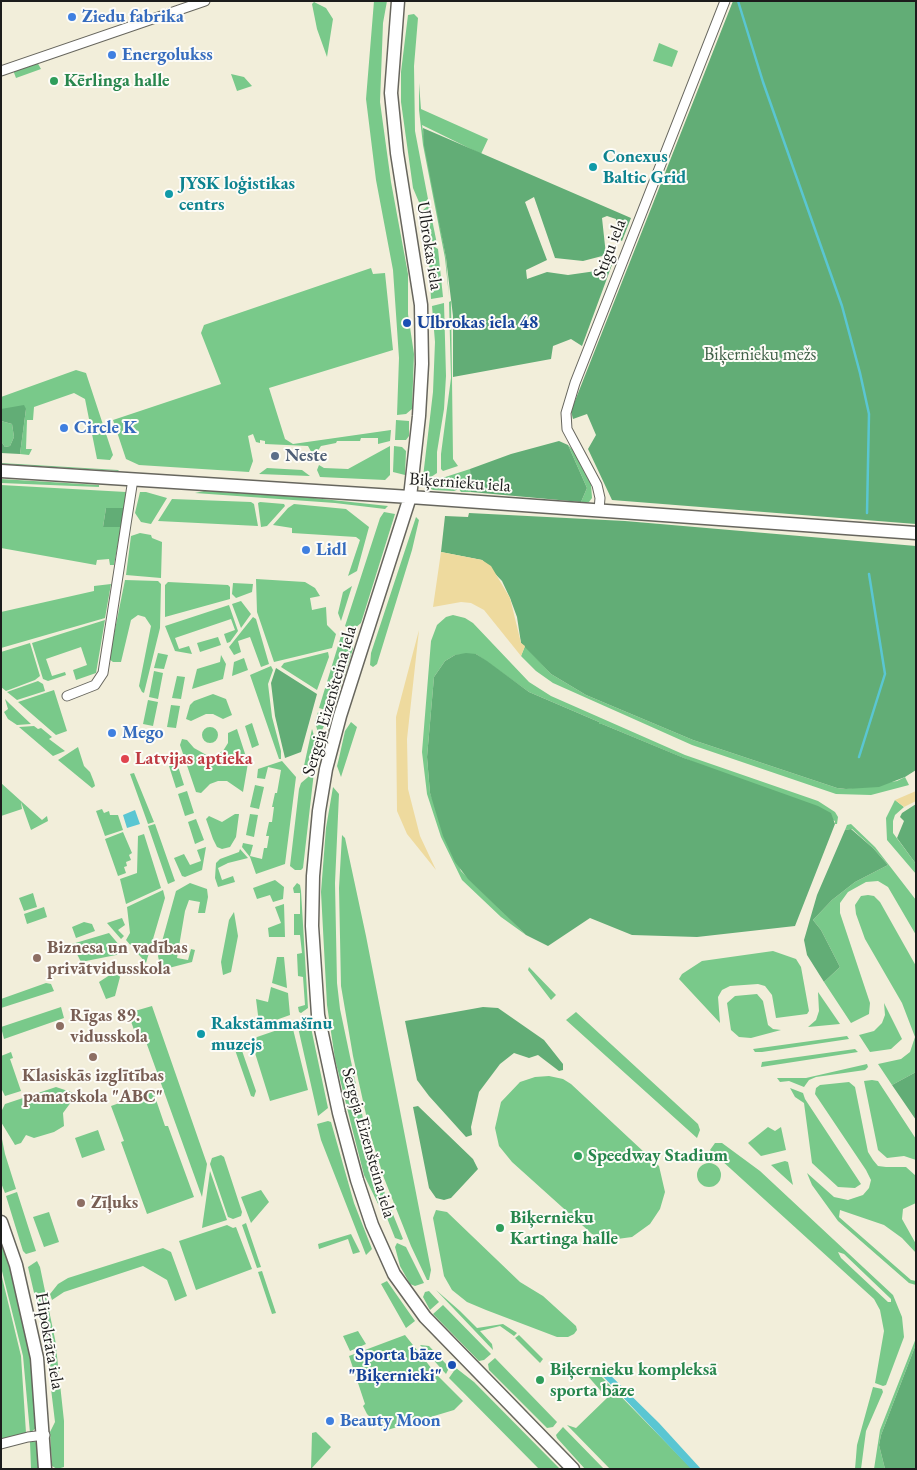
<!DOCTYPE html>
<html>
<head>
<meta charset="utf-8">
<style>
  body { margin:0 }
  #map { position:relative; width:917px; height:1470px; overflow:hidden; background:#f2eeda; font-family:"EB Garamond",serif }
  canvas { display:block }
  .frame { position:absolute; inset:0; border:2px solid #1c1c1c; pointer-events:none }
</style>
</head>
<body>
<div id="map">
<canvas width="917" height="1470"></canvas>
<div class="frame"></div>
</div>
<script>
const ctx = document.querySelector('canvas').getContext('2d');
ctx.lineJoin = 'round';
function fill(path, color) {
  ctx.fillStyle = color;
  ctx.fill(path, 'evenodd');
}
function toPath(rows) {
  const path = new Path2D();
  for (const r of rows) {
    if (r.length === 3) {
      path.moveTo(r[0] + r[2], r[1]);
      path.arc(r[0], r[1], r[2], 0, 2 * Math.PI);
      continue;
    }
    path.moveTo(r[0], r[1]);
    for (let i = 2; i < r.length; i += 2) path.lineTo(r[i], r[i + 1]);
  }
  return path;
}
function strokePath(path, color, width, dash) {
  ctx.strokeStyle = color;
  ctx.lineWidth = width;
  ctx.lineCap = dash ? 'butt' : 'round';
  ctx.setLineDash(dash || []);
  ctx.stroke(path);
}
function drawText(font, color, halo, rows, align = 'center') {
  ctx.font = font + ' "EB Garamond",serif';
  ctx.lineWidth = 4;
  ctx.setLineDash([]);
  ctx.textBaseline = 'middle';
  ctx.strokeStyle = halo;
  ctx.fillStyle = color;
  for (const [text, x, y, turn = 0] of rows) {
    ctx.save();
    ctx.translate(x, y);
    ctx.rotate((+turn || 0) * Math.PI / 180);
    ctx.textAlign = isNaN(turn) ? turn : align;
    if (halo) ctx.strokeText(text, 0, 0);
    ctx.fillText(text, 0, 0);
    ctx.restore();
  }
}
const green = toPath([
  [374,1,387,1,383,23,380,102,391,182,408,274,408,314,414,354,412,409,406,414,397,415,399,358,393,270,376,180,366,99],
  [314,2,326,8,333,19,327,57,317,29,312,4],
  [414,14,418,18,414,66,415,131,428,199,421,207,413,188,401,102,401,72,408,15],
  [659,43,678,51,672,67,653,61],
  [37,62,41,69,16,78,13,70],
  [231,74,244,77,252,86,237,91],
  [419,83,421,109,488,139,481,154,422,125,446,258,449,296,445,258,423,145,419,110],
  [429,205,437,244,427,238,423,210],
  [428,243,438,249,443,297,431,299],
  [371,268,373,274,385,273,393,350,269,388,285,439,293,444,391,430,390,441,378,444,378,438,361,438,360,441,337,441,336,443,321,446,317,452,318,456,314,457,308,446,265,444,265,441,260,440,260,443,256,442,253,434,248,436,253,461,249,472,139,465,126,459,113,420,221,384,201,333,204,325],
  [451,301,453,459,458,466,443,471,441,469,441,454,451,378,449,302],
  [444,303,446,376,444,409,437,452,437,473,431,477,423,477,433,392,435,342,432,306],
  [76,370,86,373,113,455,110,460,97,459,85,399,74,393,34,407,33,420,27,420,26,449,32,449,29,455,20,454,26,409,1,409,1,397],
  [396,420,409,421,409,436,406,440,395,440],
  [1,421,12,424,14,437,10,446,5,447,1,441],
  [568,445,573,450,591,484,592,498,589,502,581,502,587,488],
  [390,446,390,475,385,480,320,477,317,470,319,465,324,468,348,469],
  [394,446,402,447,406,451,405,475,393,472],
  [1,463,118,470,119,471,1,464],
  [267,468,302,470,310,476,259,474],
  [470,469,471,492,461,492,459,489,454,491,433,490,427,487,423,481,433,481],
  [1,479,99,485,99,487,1,483],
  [1,485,126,492,124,508,106,508,103,527,121,527,114,565,110,565,109,559,97,560,96,565,1,548],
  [204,491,304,497,388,506,385,509,335,503,195,493],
  [140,492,146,492,167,498,151,524,141,522,135,513],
  [172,499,251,502,254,504,258,526,158,521],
  [260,502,284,504,285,506,267,526,261,527,258,503],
  [294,504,346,509,369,527,357,571,348,576,360,540,356,537,292,533,292,528,273,525,288,508],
  [384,512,395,514,361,623,355,628,348,628,345,626,380,518],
  [416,517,419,520,412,550,377,664,373,667,370,665,371,653],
  [140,533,151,535,152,538,162,542,161,578,126,575,131,536],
  [256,579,305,582,315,588,320,596,310,598,312,610,326,607,327,625,336,634,332,648,274,662,257,612],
  [125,580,158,581,161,584,160,628,144,693,142,692,139,686,151,626,145,617,138,615,131,620,121,662,113,662,109,659],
  [168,582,228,585,230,587,230,599,165,617,165,585],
  [233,583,253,584,252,592,236,598,232,594],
  [111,584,105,618,1,648,1,612,94,591,94,586],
  [352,586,341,621,338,613,343,592],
  [241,601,251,614,241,628,232,604],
  [229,605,238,631,230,642,227,643,224,634,235,630,231,619,175,638,179,649,189,646,192,654,175,651,165,626],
  [453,615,465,618,473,623,529,682,551,696,685,755,818,801,835,812,838,817,837,824,835,824,835,821,602,724,598,724,599,722,529,692,476,654,455,655,445,661,434,677,427,757,430,793,461,871,526,935,501,917,462,880,441,837,427,794,422,752,431,641,437,625,446,617],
  [253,617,256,619,269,664,261,667,250,637,238,641,241,652,234,655,229,647],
  [105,620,96,673,76,680,73,670,87,665,81,647,46,659,52,676,65,672,66,675,48,681,43,679,32,643],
  [341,636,351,641,353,649,332,712,319,708],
  [218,637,221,645,200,652,197,643],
  [30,643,40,676,35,680,6,691,1,687,1,652],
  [525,646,551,674,586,695,693,740,837,788,846,789,897,781,905,777,909,785,871,795,836,794,692,745,553,683,536,671,521,656],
  [328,652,329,657,317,690,281,667,284,663],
  [158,653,168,655,164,669,154,668],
  [221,655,226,664,223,679,192,689,197,669,220,662],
  [244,658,248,670,232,676,234,662],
  [271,666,273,670,268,684,272,717,281,751,281,759,279,759,250,675],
  [154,671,163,673,158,699,149,697],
  [177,676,185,677,181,699,172,698],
  [38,681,43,684,45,691,17,700,7,692],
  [54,690,67,731,56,735,18,702],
  [213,694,226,699,232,715,223,719,213,714,206,714,191,721,186,719,190,705,194,701],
  [5,699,11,705,31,724,17,725,8,719,4,712,8,709],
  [148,700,158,702,153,726,143,724],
  [171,705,180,706,176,728,167,727],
  [318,712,329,716,319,736,315,722],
  [351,722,357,727,341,777,337,766,339,758,345,731],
  [252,723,259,745,252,748,245,726],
  [34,726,38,729,41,728,52,737,49,739,65,751,53,756,19,727],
  [210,735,8],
  [237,729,248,763,243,792,227,781,218,781,210,784,201,793,196,792,180,745,182,739,187,740,194,748,210,757,223,751,228,743,228,733],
  [312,729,316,742,309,769,302,775],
  [78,747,84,766,90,772,94,782,95,786,92,788,58,760],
  [282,761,296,777,285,864,256,874,250,857,242,847,243,843,253,845,250,856,262,859,264,848,267,848,269,836,266,836,269,822,272,822,274,807,272,807,275,793,277,793,281,770,268,767,265,779,257,778,258,769],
  [177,763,184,785,176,788,169,766],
  [314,772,303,868,301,870,295,870,290,866,299,789,301,783],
  [134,773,154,822,148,824,130,774],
  [1,783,42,820,47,816,48,821,31,830,21,802,22,809,1,816],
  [255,785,264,787,259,809,250,807],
  [333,787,339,794,335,883,337,983,340,1009,368,1142,388,1203,381,1210,364,1175,352,1128,335,1059,327,1005,321,892,326,828],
  [187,791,194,813,185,816,178,794],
  [895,800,904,807,895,815,893,821,893,833,916,864,916,874,887,840,886,818],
  [102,809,104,813,109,811,110,815,118,815,123,830,105,836,96,811],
  [235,814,239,814,236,837,230,847,222,849,217,847,213,839,206,819,209,816,222,822],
  [250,814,258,815,254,837,246,835],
  [196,819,204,840,195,844,188,822],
  [155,824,175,881,168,884,148,826],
  [851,824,875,847,916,900,916,935,888,887,878,881,866,882,848,892,840,903,840,913,870,1003,869,1014,851,1023,824,982,840,967,821,930,813,920,832,900,855,882,888,865,873,848,852,829,845,830,847,825],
  [123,832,132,853,129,855,131,860,126,862,127,866,124,867,126,873,118,876,105,839],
  [144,834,161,888,126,904,120,879,137,873,138,836],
  [342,835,345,838,366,936,431,1270,429,1280,427,1280,411,1246,384,1178,371,1137,353,1056,341,986,339,888],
  [206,847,202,870,185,877,182,876,174,858,184,854,190,865,201,861,197,850],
  [240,849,248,858,228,863,218,868,222,880,233,876,235,882,218,887,215,878,216,863,220,859,239,852],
  [275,880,284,887,283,899,273,902,270,895,257,899,253,888],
  [190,883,207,889,208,897,205,913,198,913,200,902,189,900,185,911,177,958,188,960,191,949,195,950,192,962,161,970,158,956,176,891],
  [297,883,300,885,301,891,308,1008,301,1013,299,1012,298,1007,305,1005,303,977,298,976,297,954,302,953,300,935,294,935,294,914,300,914,300,893,294,893,293,888],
  [163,890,165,898,146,963,126,940,130,933,127,907],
  [33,893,37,907,24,911,19,898],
  [868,895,874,896,880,902,916,966,916,1072,892,1085,878,1064,901,1059,910,1052,915,1037,902,1003,865,939,856,914,855,905,861,896],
  [284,904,285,937,269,937,268,928,281,923,275,907],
  [44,907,47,917,27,924,24,914],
  [234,912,238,936,231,972,223,975,221,962,229,920],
  [122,918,125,925,118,930,124,936,121,939,107,923],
  [84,922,92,924,95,931,76,938,72,927],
  [109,933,126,953,81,962,72,944],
  [773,951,796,959,801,967,809,1011,807,1014,776,1018,772,995,765,986,758,984,730,986,722,990,718,997,720,1023,679,979,682,974,702,961],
  [277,957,284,957,287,988,272,983],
  [529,967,556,995,551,1000,528,970],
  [116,971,120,977,115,996,106,999,99,982],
  [46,983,51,984,54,991,1,1008,1,999],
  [271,987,288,993,290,1015,262,1025,259,1023,256,999,268,1002],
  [818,992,840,1024,808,1027,816,1020,819,1011],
  [757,994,763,1001,768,1025,773,1029,781,1030,751,1038,739,1037,731,1030,727,1003,735,996],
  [884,1003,902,1039,891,1049,870,1052,859,1035,874,1031,882,1023,885,1015],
  [152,1006,207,1164,202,1197,145,1039,138,1041,128,1013],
  [61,1007,64,1018,4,1039,1,1027],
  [576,1012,698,1124,700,1130,697,1138,566,1020],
  [306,1021,310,1023,328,1108,318,1116,297,1023],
  [292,1025,308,1090,270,1101,255,1053,264,1049,262,1043,253,1046,253,1042,257,1037],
  [847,1036,849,1039,762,1052,755,1052,753,1049],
  [240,1045,256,1091,254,1097,251,1096,234,1047],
  [855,1049,858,1052,761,1067,762,1062],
  [11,1052,13,1058,10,1059,21,1091,5,1096,1,1088,1,1056],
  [867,1064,868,1067,865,1070,816,1077,809,1080,804,1087,789,1081,780,1082,777,1078,806,1078],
  [549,1076,563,1079,571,1084,659,1166,665,1192,660,1209,650,1224,632,1237,610,1240,592,1234,512,1162,499,1146,495,1128,501,1102,520,1082,535,1077],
  [872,1080,878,1081,916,1139,916,1160,904,1156,887,1158,878,1150,864,1081],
  [849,1082,855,1087,868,1152,873,1160,878,1166,886,1167,906,1167,916,1176,916,1203,903,1209,902,1219,916,1244,916,1253,902,1238,884,1225,840,1210,839,1217,911,1280,916,1281,916,1285,909,1283,838,1221,812,1185,807,1173,834,1197,848,1200,863,1195,869,1188,871,1180,866,1170,815,1094,816,1088,820,1085],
  [56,1087,77,1094,63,1113,64,1126,54,1132,34,1138,26,1135,21,1143,15,1145,1,1122,1,1112,5,1104],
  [790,1088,803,1093,805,1099,861,1184,855,1188,838,1187,812,1163,804,1103,795,1097],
  [153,1091,165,1126,168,1126,194,1197,147,1214,121,1142,124,1141,111,1106],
  [328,1121,331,1122,354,1203,372,1249,366,1255,321,1140,317,1124],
  [768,1127,775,1131,781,1127,786,1150,761,1156,748,1143],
  [98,1130,105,1150,82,1158,75,1138],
  [1,1134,5,1154,16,1189,5,1193,1,1183],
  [715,1143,722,1143,760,1171,893,1295,902,1317,904,1337,886,1385,883,1386,875,1383,884,1331,880,1310,874,1299,710,1150],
  [838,1252,844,1254,891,1299,891,1302,888,1302,841,1258],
  [221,1155,224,1157,242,1212,241,1216,233,1219,228,1217,210,1164,212,1158],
  [785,1161,788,1162,793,1185,771,1165],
  [709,1175,12],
  [210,1171,227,1220,202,1228,206,1200],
  [261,1190,269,1202,251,1223,241,1197],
  [17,1192,36,1251,26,1254,23,1251,6,1196],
  [390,1207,403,1239,401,1240,395,1238,385,1213],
  [436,1210,447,1212,520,1282,543,1296,576,1326,577,1330,574,1334,568,1337,557,1337,486,1310,467,1302,452,1290,444,1276,433,1218],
  [49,1212,59,1242,44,1247,33,1217],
  [246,1223,261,1267,257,1268,242,1225],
  [227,1225,233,1228,236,1227,252,1269,196,1290,179,1241],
  [351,1234,360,1252,353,1254,348,1239,319,1249,318,1244],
  [1,1241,14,1278,28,1336,33,1370,36,1428,30,1433,23,1356,1,1267],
  [397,1243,406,1247,424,1283,415,1286,410,1284,400,1266,395,1247],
  [163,1248,171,1252,187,1296,175,1301,167,1280,143,1266,64,1292,52,1300,50,1294,58,1284,68,1278],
  [37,1261,40,1267,56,1344,46,1344,28,1267],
  [262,1271,276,1313,272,1314,258,1272],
  [1,1273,21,1356,26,1433,1,1439],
  [387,1281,415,1321,406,1328,381,1284],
  [436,1290,460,1311,477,1328,503,1324,517,1333,514,1336,500,1326,480,1331,492,1344,493,1350],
  [429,1291,439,1302,430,1310,423,1297,425,1292],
  [443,1305,491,1354,484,1360,479,1361,433,1314],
  [358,1331,366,1344,350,1351,343,1336],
  [405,1335,436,1374,463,1401,454,1410,384,1431,367,1414,363,1406,365,1404,349,1356],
  [519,1335,543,1359,540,1363,515,1338],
  [916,1338,916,1344,881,1435,879,1445,885,1469,874,1469,880,1430],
  [420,1345,429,1346,447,1365,449,1368,446,1374],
  [46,1347,56,1347,64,1421,64,1467,57,1469,52,1466,50,1432,55,1422],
  [495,1358,557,1422,553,1427,547,1428,489,1370,488,1364],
  [592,1367,692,1469,610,1469,567,1425,576,1428,607,1398,586,1374],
  [456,1368,474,1382,560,1469,539,1469,449,1378],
  [873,1387,882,1389,883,1392,866,1431,861,1469,855,1469,857,1445],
  [563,1427,604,1469,585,1469,557,1438,556,1435],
  [316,1432,331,1447,311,1469,312,1433],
  [34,1441,37,1443,39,1469,31,1469,30,1442]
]);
const forest = toPath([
  [733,1,916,1,916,524,612,500,588,449,596,435,587,414,573,419,571,411],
  [423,128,631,218,622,241,618,239,616,219,607,216,602,218,606,255,583,261,555,258,534,197,525,202,547,260,526,270,527,279,547,272,568,275,596,271,604,268,609,261,613,262,582,346,571,339,553,346,551,359,453,377,453,316,446,258,424,145],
  [24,405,26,409,20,454,1,453,1,441,5,447,10,446,14,437,12,424,1,421,1,409],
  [559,441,568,445,587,488,581,502,471,492,470,469,511,454],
  [106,508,124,508,121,527,103,527],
  [469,513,625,521,916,546,916,770,905,777,879,787,846,789,837,788,693,740,586,695,551,674,521,643,517,617,510,598,502,581,482,560,441,552,445,516,468,517],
  [466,653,476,654,487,661,529,692,599,722,599,724,602,724,684,758,818,806,831,813,835,824,795,926,697,937,632,935,590,918,548,946,526,935,468,879,455,862,443,836,430,793,427,757,434,677,445,661,455,655],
  [276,668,317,694,301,752,285,758,275,716,271,683],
  [916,804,916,864,897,838,904,821,900,817,902,813],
  [851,829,873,848,888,865,855,882,832,900,813,920,821,930,840,967,824,982,807,955,804,940,817,895,845,830],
  [483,1007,498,1008,544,1040,563,1064,563,1070,559,1071,538,1055,529,1058,514,1053,500,1064,479,1092,471,1127,472,1135,466,1137,429,1096,417,1080,405,1021],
  [916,1072,916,1120,892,1085],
  [418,1106,473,1159,478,1169,451,1198,444,1200,436,1198,429,1188,413,1107],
  [916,1344,916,1469,885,1469,879,1445,881,1435]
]);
const sand = toPath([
  [441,552,482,560,491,566,510,598,521,643,525,646,521,656,484,610,471,603,461,602,433,607],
  [419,630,407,739,408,789,420,836,436,870,407,834,397,811,396,717],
  [916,791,916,801,904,807,895,800]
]);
const water = toPath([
  [135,810,140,824,127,828,123,815],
  [602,1367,659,1423,701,1469,691,1469,598,1371]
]);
const stream = toPath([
  [738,1,763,82,842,306,860,373,869,414,867,513],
  [859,757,885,674,869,574]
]);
const street = toPath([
  [1,71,205,1],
  [599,510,600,498,597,485,567,429,566,413,575,383,725,1],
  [67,696,95,685,103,673,133,479],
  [1,1444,28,1437,45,1435]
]);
const secondary = toPath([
  [398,1,391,93,397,153,421,305,422,364,419,416,410,497,340,716,326,769,319,811,313,876,312,926,318,1015,339,1113,357,1180,372,1225,394,1274,425,1317,573,1469],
  [1,471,410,497,916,533],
  [1,1222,16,1265,37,1358,45,1469]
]);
const markers = [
  [72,17,5,"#3f7fe0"],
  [112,55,5,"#3f7fe0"],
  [54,81,5,"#2e9e5b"],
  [593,167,5,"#0f9aa8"],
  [169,194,5,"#0f9aa8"],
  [407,323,5,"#1a4fb4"],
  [64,428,5,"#3f7fe0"],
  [275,456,5,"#5c6f8a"],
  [306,550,5,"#3f7fe0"],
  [112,733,5,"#3f7fe0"],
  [125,759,5,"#e0444e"],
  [37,958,5,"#8d6e63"],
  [60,1026,5,"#8d6e63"],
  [201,1034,5,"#0f9aa8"],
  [93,1057,5,"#8d6e63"],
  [578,1156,5,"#2e9e5b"],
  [81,1203,5,"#8d6e63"],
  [500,1228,5,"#2e9e5b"],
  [452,1365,5,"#1a4fb4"],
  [540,1380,5,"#2e9e5b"],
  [330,1421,5,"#3f7fe0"]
];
const shopNames = [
  ["Ziedu fabrika",82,17],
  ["Energolukss",122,55],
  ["Circle K",74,428],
  ["Lidl",316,550],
  ["Mego",122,733],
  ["Beauty Moon",340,1421]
];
const leisureNames = [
  ["Kērlinga halle",64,81],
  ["Speedway Stadium",588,1156],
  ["Biķernieku",510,1218],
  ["Kartinga halle",510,1239],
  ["Biķernieku kompleksā",550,1370],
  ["sporta bāze",550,1391]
];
const cultureNames = [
  ["Conexus",603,157],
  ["Baltic Grid",603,178],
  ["JYSK loģistikas",179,184],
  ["centrs",179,205],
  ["Rakstāmmašīnu",211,1024],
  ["muzejs",211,1045]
];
const streetNames = [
  ["Ulbrokas iela",429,246,81],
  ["Stigu iela",610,249,-69],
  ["Biķernieku iela",460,483,4],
  ["Sergeja Eizenšteina iela",330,701,-74],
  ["Sergeja Eizenšteina iela",368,1143,74],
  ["Hipokrāta iela",49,1341,80]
];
const transitNames = [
  ["Ulbrokas iela 48",417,323],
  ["Sporta bāze",442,1355,"right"],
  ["\"Biķernieki\"",442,1376,"right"]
];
const parkNames = [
  ["Biķernieku mežs",760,355]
];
const serviceNames = [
  ["Neste",285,456]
];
const healthNames = [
  ["Latvijas aptieka",135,759]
];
const educationNames = [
  ["Biznesa un vadības",47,948],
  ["privātvidusskola",47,969],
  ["Rīgas 89.",70,1016],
  ["vidusskola",70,1037],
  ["Klasiskās izglītības",93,1076,"center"],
  ["pamatskola \"ABC\"",93,1097,"center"],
  ["Zīļuks",91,1203]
];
fill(green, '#79c98a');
fill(forest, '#62ad76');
fill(sand, '#eeda9e');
fill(water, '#5ac6d2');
strokePath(stream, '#5ac6d2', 2.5);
strokePath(street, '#67665e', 11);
strokePath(secondary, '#67665e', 15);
strokePath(street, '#fff', 9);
strokePath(secondary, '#fff', 12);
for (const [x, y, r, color] of markers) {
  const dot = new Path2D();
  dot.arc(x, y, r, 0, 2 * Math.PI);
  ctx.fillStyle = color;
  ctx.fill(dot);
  strokePath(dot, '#fdfcf7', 2);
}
drawText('bold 18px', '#366cbe', '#fdfcf7', shopNames, 'left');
drawText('bold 18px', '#27864d', '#fdfcf7', leisureNames, 'left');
drawText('bold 18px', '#0d838f', '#fdfcf7', cultureNames, 'left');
drawText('18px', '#1c1c1c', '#fdfcf7', streetNames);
drawText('bold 18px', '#164399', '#fdfcf7', transitNames, 'left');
drawText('18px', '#416148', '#fdfcf7', parkNames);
drawText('bold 18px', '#4e5e75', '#fdfcf7', serviceNames, 'left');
drawText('bold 18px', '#be3a42', '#fdfcf7', healthNames, 'left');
drawText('bold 18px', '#785e54', '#fdfcf7', educationNames, 'left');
</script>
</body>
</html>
